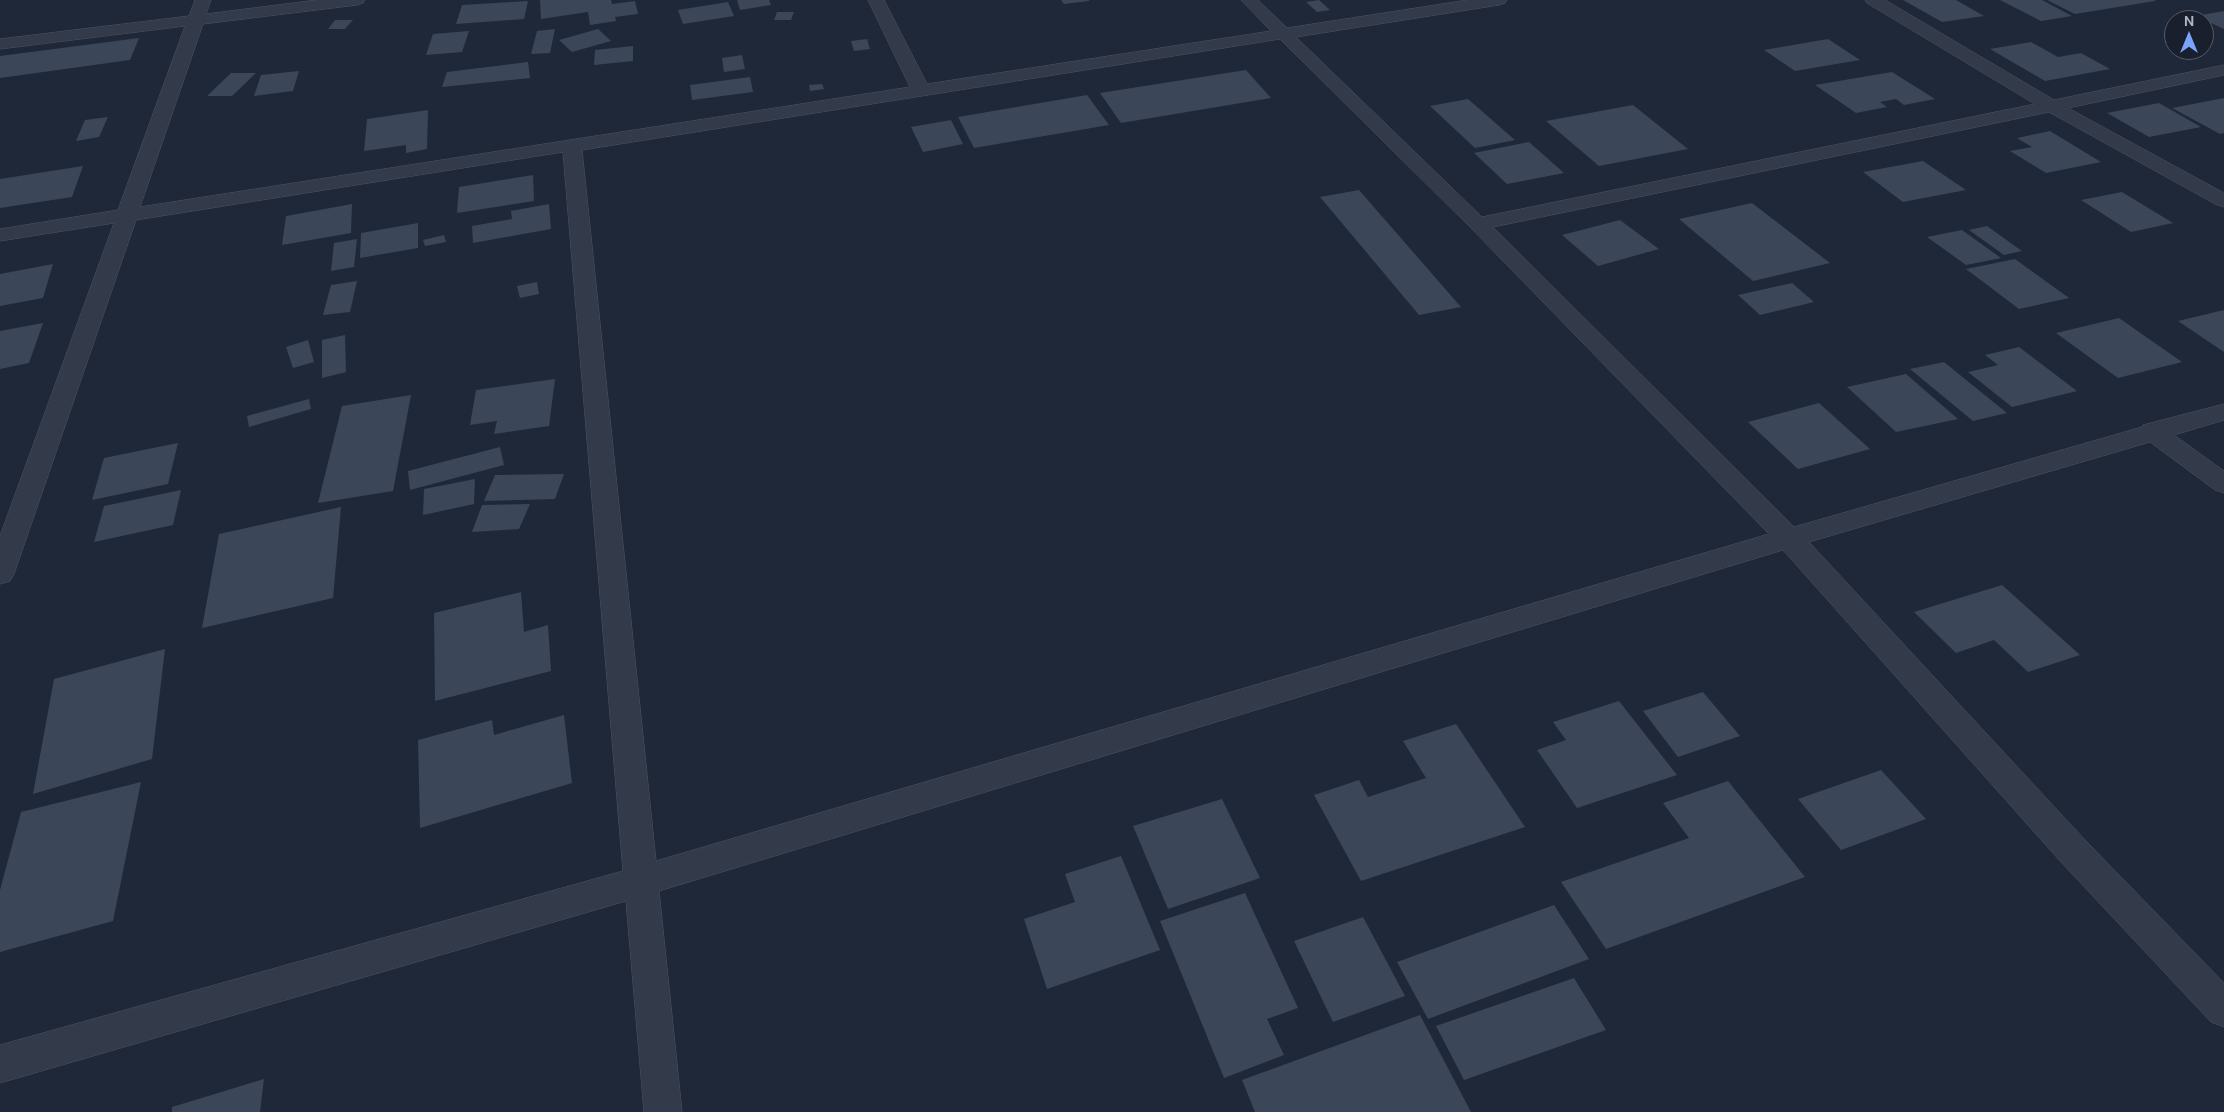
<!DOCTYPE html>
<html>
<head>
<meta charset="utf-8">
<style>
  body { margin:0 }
  #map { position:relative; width:2224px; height:1112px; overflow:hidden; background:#1f2838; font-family:"DM Sans",sans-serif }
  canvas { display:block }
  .north { position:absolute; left:2164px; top:10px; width:50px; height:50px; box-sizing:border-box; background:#191f2d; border:1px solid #545b6a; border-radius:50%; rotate:0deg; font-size:14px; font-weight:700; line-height:20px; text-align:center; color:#adb5c5 }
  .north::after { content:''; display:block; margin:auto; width:18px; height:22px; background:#7ca3fb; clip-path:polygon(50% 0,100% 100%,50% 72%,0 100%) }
</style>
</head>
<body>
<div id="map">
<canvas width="2224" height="1112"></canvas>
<div class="north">N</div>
</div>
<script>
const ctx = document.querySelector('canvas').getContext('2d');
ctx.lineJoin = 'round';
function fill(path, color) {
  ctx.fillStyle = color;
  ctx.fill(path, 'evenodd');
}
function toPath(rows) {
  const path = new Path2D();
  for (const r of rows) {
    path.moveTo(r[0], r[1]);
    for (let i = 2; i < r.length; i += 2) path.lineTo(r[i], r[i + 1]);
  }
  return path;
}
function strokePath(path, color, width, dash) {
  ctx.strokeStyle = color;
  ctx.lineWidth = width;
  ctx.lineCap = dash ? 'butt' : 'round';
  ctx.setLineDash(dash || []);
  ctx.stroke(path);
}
const building = toPath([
  [540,0,611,0,612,4,635,1,638,14,615,17,616,21,590,25,588,12,541,19],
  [737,0,769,0,771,5,740,10],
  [1061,0,1089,0,1089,1,1064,4],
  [1319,0,1330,10,1317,12,1306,2],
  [1903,0,1956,0,1984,16,1942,22],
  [2000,0,2042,0,2072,16,2041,21],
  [2047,0,2155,0,2155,1,2075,14],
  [528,1,524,19,456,24,462,5],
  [728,2,734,16,683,24,678,10],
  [2224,11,2224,29,2196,16],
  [777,12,794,12,791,20,774,20],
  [335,20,353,20,345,29,328,29],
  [555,29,550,53,531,54,537,31],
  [598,29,611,41,572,52,559,40],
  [469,31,462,52,426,55,433,34],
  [139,38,130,60,0,78,0,56],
  [867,39,870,49,854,51,851,41],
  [1828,39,1860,60,1795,71,1764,50],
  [2031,42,2058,57,2081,53,2110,69,2045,81,1990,49],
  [633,46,633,61,594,65,595,50],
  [742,55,745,69,724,72,722,58],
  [528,62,530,78,442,87,447,72],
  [1246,70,1271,98,1121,123,1100,93],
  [299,71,293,91,254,96,261,75],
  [1892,72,1935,99,1904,105,1896,99,1880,102,1887,107,1856,113,1815,85],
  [231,73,256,73,232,96,207,96],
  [750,77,753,92,692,100,690,85],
  [822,84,824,89,810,91,809,85],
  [1087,95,1109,125,974,148,958,117],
  [2224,98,2224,133,2220,134,2172,108],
  [1468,99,1515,140,1475,148,1430,106],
  [2159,103,2201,127,2149,137,2107,113],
  [1633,105,1688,149,1599,166,1546,121],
  [428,110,427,149,406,153,406,145,364,151,367,119],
  [108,117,99,137,76,141,85,120],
  [951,120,963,144,923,152,911,127],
  [2050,131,2101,162,2046,173,2010,151,2032,147,2017,138],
  [1529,142,1564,173,1507,184,1474,153],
  [1923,161,1966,190,1903,202,1863,172],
  [83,166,72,197,0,208,0,179],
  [533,175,534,201,457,213,459,187],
  [1359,190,1461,307,1419,315,1320,197],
  [2122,192,2173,223,2131,232,2081,200],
  [1752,203,1830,263,1753,281,1679,219],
  [352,204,351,233,282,245,286,216],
  [549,204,551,229,473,243,472,226,512,219,511,211],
  [1620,220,1659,249,1598,266,1562,235],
  [418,223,418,248,360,258,361,233],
  [1987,226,2022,251,2004,255,1969,230],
  [1962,230,2001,258,1966,265,1927,237],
  [444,235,446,242,425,246,423,240],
  [357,239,354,267,331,271,334,243],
  [2015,259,2069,298,2019,309,1966,269],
  [53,264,43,298,0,306,0,274],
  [357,281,350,312,323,315,331,285],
  [537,282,539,294,520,298,517,286],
  [1792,283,1814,302,1760,315,1738,295],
  [2224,310,2224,352,2178,321],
  [2119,318,2182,362,2118,378,2056,333],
  [43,323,29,363,0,369,0,331],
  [345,335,346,372,322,378,322,340],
  [308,340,314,362,293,368,286,347],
  [2019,347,2077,391,2012,407,1968,372,1998,365,1985,355],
  [1944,362,2007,413,1973,421,1910,369],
  [1906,374,1958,419,1896,432,1847,387],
  [555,379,549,426,494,434,497,421,470,425,476,390],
  [411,395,393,491,318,503,342,406],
  [309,399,311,409,249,427,247,416],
  [1819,403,1870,449,1798,469,1748,422],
  [178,443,168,484,92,500,104,458],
  [500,447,504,465,410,490,408,471],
  [564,474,555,499,484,501,495,475],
  [475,479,474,504,423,515,424,489],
  [181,490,173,525,94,542,104,506],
  [530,504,519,529,472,532,482,505],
  [341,507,333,598,202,628,219,534],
  [2002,585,2080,655,2028,672,1994,640,1956,653,1914,612],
  [521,592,524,632,548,625,551,671,435,701,434,613],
  [165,649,152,759,33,794,54,679],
  [1703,692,1740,736,1678,757,1643,711],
  [1619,701,1677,775,1577,808,1537,750,1566,740,1553,722],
  [564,715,572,783,420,828,418,740,492,720,494,735],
  [1456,724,1525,827,1361,881,1314,795,1359,780,1368,797,1426,778,1403,741],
  [1881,770,1926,819,1841,850,1798,799],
  [1728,781,1805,877,1606,949,1561,882,1689,838,1663,803],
  [141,782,113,921,0,952,0,890,21,812],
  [1222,799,1260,878,1168,909,1133,826],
  [1121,856,1160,950,1047,989,1024,919,1075,902,1065,874],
  [1245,893,1298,1008,1267,1019,1284,1055,1224,1078,1160,921],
  [1554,905,1589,959,1428,1019,1397,962],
  [1363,917,1405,996,1333,1022,1294,941],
  [1574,978,1606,1030,1464,1080,1436,1026],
  [1420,1015,1471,1112,1255,1112,1242,1080],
  [264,1079,260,1112,172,1112,172,1107]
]);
const street = toPath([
  [195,0,211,0,206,14,317,0,365,0,363,3,357,5,203,24,140,207,910,87,868,0,884,0,927,84,1271,31,1241,0,1258,0,1287,28,1468,0,1507,0,1505,3,1499,5,1296,37,1482,217,2035,104,1867,3,1865,0,1885,0,2054,100,2224,65,2224,75,2068,108,2224,193,2224,207,2217,205,2049,112,1493,227,1794,527,2142,427,2143,425,2224,404,2224,420,2174,435,2224,471,2224,493,2215,490,2150,442,1809,542,2085,840,2224,983,2224,1027,2211,1022,2061,862,1783,550,659,891,682,1112,644,1112,626,901,0,1083,0,1045,623,871,563,152,136,220,14,574,10,581,0,584,0,536,114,223,0,241,0,229,118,210,185,26,0,49,0,39,189,16,195,0],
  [1280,39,1471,228,1769,534,656,861,582,150,1280,39]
]);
fill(building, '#3b4658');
strokePath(street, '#4d5563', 1);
fill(street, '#333a49');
</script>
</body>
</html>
